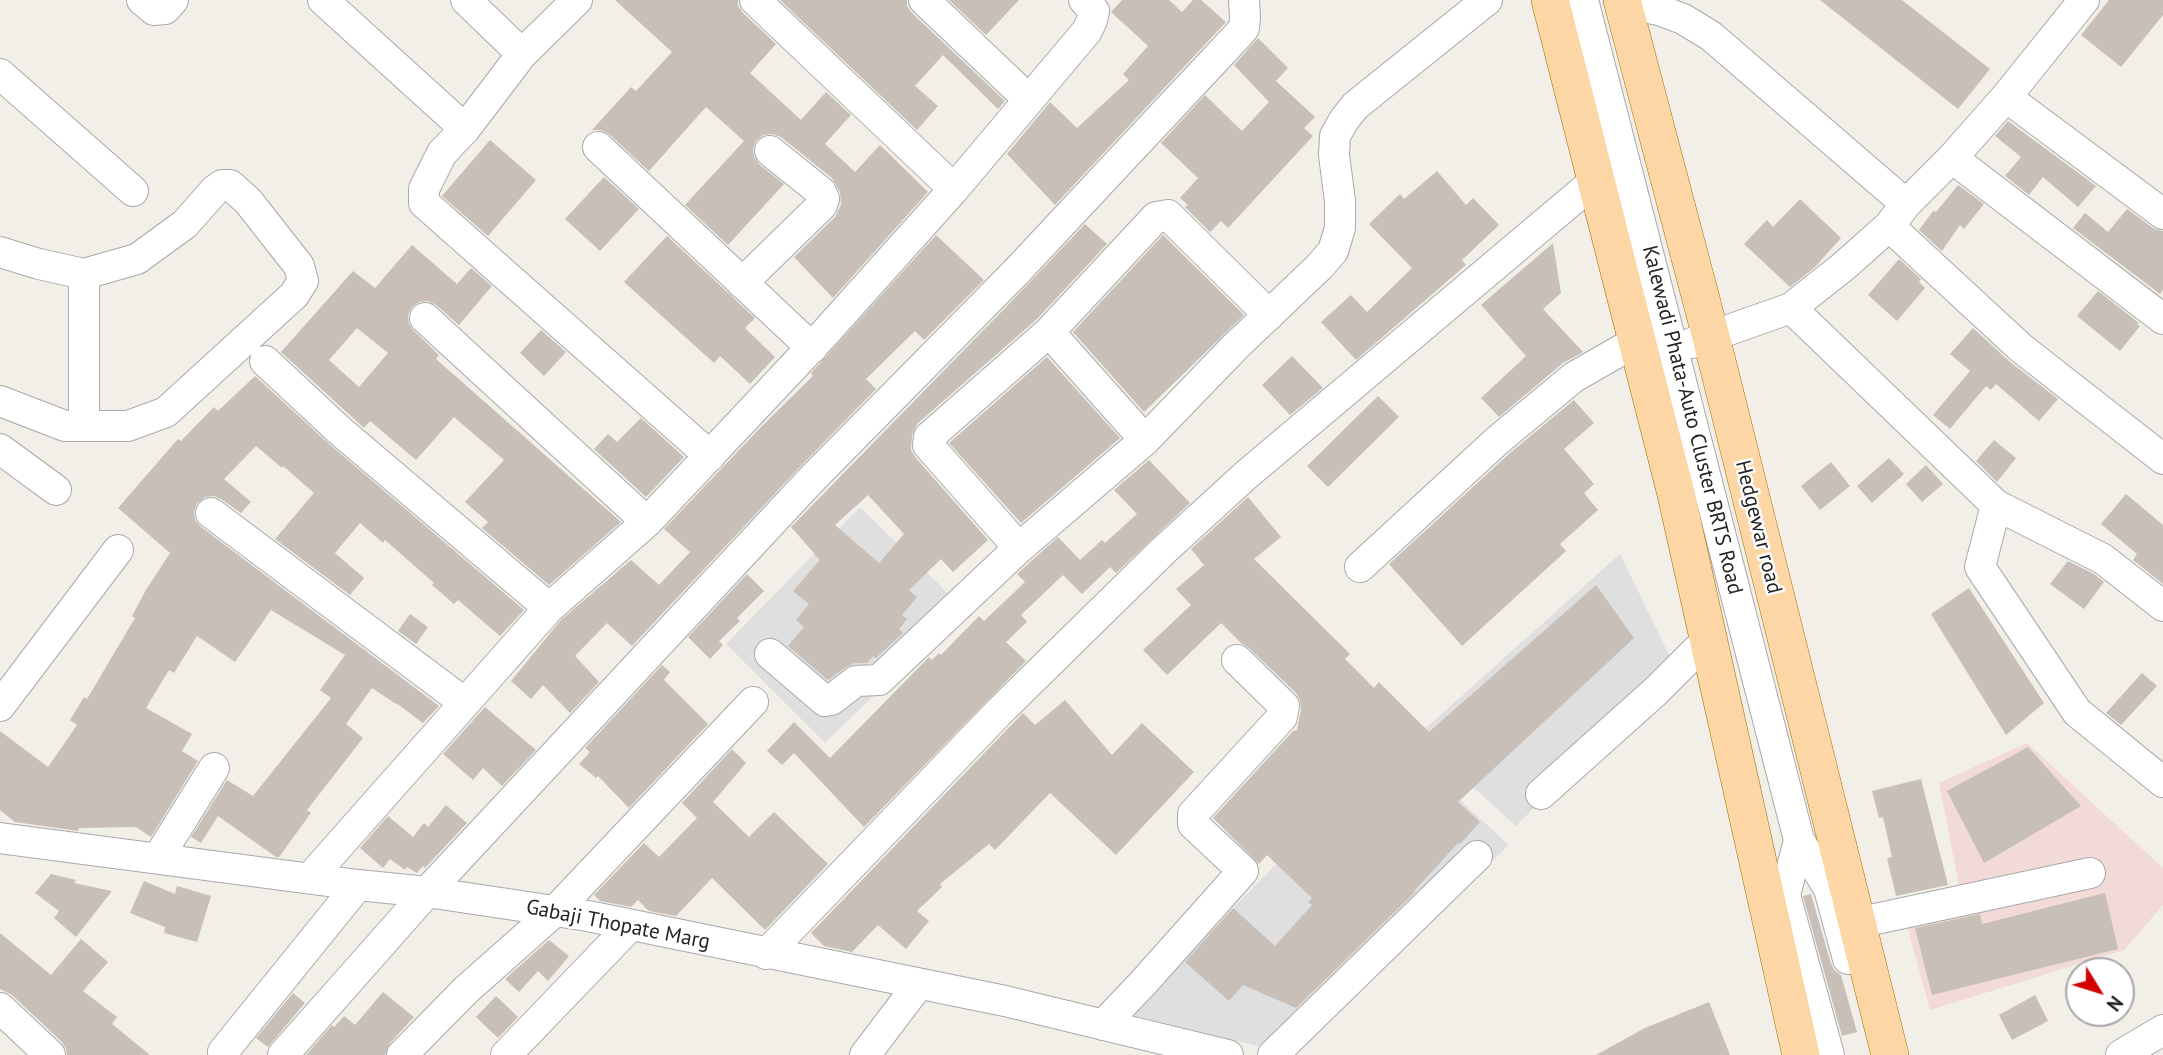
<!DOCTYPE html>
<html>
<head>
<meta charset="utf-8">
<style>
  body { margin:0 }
  #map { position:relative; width:2163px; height:1055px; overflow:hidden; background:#f2efe9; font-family:"PT Sans",sans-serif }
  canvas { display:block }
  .north { position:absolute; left:2065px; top:957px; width:70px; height:70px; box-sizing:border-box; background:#fff; border:2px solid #a7a7a7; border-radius:50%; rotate:128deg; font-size:19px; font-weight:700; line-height:28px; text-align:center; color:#222 }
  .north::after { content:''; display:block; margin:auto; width:24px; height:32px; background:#d40000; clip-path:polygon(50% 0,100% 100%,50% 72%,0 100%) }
</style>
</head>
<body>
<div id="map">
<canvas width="2163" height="1055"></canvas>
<div class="north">N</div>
</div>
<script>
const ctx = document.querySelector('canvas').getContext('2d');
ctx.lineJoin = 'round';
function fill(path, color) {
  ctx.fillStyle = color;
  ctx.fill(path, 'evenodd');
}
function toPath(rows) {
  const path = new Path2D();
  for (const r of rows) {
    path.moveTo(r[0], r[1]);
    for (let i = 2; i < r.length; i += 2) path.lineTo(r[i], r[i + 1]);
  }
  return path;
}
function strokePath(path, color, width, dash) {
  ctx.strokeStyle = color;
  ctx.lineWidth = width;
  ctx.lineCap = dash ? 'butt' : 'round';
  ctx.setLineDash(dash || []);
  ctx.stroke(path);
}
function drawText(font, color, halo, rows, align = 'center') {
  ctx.font = font + ' "PT Sans",sans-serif';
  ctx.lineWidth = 5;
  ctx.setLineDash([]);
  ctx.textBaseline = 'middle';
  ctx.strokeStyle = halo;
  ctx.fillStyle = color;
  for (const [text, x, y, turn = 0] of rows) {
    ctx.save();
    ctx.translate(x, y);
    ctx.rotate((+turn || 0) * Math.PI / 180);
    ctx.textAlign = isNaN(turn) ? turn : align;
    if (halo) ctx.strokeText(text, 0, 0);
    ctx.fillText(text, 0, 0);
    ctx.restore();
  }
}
const residential = toPath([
  [860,507,963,608,825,743,726,644],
  [1620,554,1674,665,1516,826,1417,736],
  [1397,742,1509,845,1294,1055,1128,1014]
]);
const commercial = toPath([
  [2027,743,2163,868,2163,905,2124,950,1930,1010,1900,900,1959,885,1939,783]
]);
const building = toPath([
  [615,0,738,0,738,6,743,13,776,44,750,73,801,120,826,92,851,115,825,144,855,172,880,145,928,192,833,298,794,257,835,217,841,205,840,192,832,178,781,137,772,134,763,135,756,141,753,149,754,157,759,164,784,184,728,245,685,205,744,141,706,107,649,171,609,134,601,130,592,130,631,87,636,91,672,52],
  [780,0,907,0,907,6,912,13,1005,101,998,109,943,55,915,86,938,106,917,130],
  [949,0,1019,0,986,35],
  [1122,0,1169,0,1182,12,1193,0,1201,0,1226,22,1055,205,1007,154,1050,102,1077,128,1129,80,1123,74,1148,46,1111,12],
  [1820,0,1902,0,1990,69,1958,109],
  [2109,0,2163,0,2163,15,2121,67,2081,35],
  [1258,38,1288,68,1276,81,1315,117,1304,128,1313,136,1228,228,1221,221,1210,232,1185,207,1188,205,1180,198,1198,178,1161,143,1205,95,1242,131,1269,102,1234,65],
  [2008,121,2096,186,2078,207,2043,177,2029,195,2005,176,2021,157,1995,136],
  [490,140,536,180,488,236,442,196],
  [1437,171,1466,205,1473,198,1499,225,1462,260,1466,265,1356,360,1321,322,1351,295,1367,312,1412,268,1369,224,1400,194,1404,199],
  [604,177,639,209,600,251,565,219],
  [1958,185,1984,204,1964,229,1960,225,1942,251,1919,230,1933,211,1936,212],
  [1800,199,1841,238,1815,267,1790,287,1744,244,1767,220,1773,227],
  [2127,209,2153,228,2163,231,2163,290,2160,294,2073,228,2085,213,2108,232],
  [1085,224,1107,244,1037,319,917,424,912,435,911,450,915,457,988,540,953,572,941,559,909,590,917,597,902,615,907,619,899,629,903,633,876,658,873,656,867,663,855,663,846,667,828,680,788,646,804,627,796,620,809,604,793,591,820,560,791,527,1009,304],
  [868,495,904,534,879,563,835,525],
  [936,235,984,280,924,340,915,331,866,379,876,389,798,469,632,646,607,623,575,656,599,682,570,713,543,685,531,699,511,681,561,620,631,560,659,585,690,552,664,529,761,427,813,376,811,373],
  [1163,235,1244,315,1144,412,1073,332],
  [667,236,755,318,745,328,775,357,750,384,720,356,714,363,624,282],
  [1553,243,1561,293,1543,309,1583,352,1563,363,1499,417,1481,398,1526,356,1481,305],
  [412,245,457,284,471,268,492,286,459,325,436,305,428,301,419,302,412,307,408,315,409,324,413,330,439,355,436,359,621,522,549,585,482,528,488,522,465,502,504,460,454,417,416,460,370,421,364,428,281,352,353,271,375,288],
  [357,328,388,353,359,387,329,360],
  [1899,259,1921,279,1919,282,1925,288,1897,321,1868,295],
  [2098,291,2139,323,2137,324,2140,326,2120,351,2077,316],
  [1973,328,2010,362,2058,399,2039,421,1996,384,1991,390,1986,386,1950,429,1933,415,1970,371,1950,354],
  [541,330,566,352,544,376,520,353],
  [1292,356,1323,388,1290,415,1262,385],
  [1047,357,1120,438,1021,523,949,443],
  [255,376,328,443,524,610,500,636,458,600,454,604,432,585,434,583,385,540,383,543,360,523,335,553,364,578,350,595,275,539,314,493,283,466,282,468,256,446,224,479,251,502,241,513,221,499,214,496,205,497,197,503,194,512,195,520,201,527,439,706,423,723,396,703,396,704,372,688,346,724,363,738,307,810,311,813,279,857,276,857,218,816,201,843,191,837,227,780,253,796,331,698,320,690,345,655,271,610,235,662,197,636,174,673,169,670,146,708,192,734,182,751,198,761,151,837,136,827,79,828,78,831,15,822,0,810,0,731,48,767,77,725,70,720,84,697,87,699,135,618,132,616,146,590,170,553,118,508,178,439,181,441,214,407,218,411],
  [1378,396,1399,417,1328,487,1307,466],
  [1574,400,1594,423,1564,449,1594,484,1584,493,1598,510,1560,544,1566,551,1462,646,1389,564,1510,453],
  [641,418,684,457,646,497,594,449,608,434,617,442],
  [1994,440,2016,458,1997,482,1976,461],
  [1889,458,1904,474,1872,503,1857,486],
  [1149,460,1190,503,1116,573,1110,567,1082,594,1063,575,1021,615,1027,622,1006,642,1026,661,864,827,794,753,782,765,767,751,794,722,830,758,929,657,932,660,939,653,941,655,979,616,984,621,1025,582,1017,574,1058,537,1080,560,1102,540,1105,543,1137,514,1114,490],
  [1831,462,1850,486,1820,510,1801,486],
  [1926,465,1943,484,1922,502,1906,484],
  [2126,494,2163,525,2163,584,2133,560,2137,554,2101,524],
  [1248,497,1281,537,1254,559,1350,654,1345,659,1374,688,1379,682,1429,732,1596,585,1634,638,1458,802,1480,822,1460,844,1458,843,1414,891,1415,892,1296,1008,1243,985,1229,1001,1185,962,1233,908,1275,946,1312,905,1308,902,1312,898,1267,855,1259,864,1213,818,1293,731,1297,730,1301,709,1300,700,1296,693,1249,648,1241,643,1221,623,1167,675,1143,650,1191,605,1176,589,1204,565,1191,549],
  [2068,561,2094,574,2104,582,2084,609,2050,584],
  [747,574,764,591,737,618,740,621,719,641,723,645,710,659,688,637],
  [1969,588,2044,703,2006,735,1931,614],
  [410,614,428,627,416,644,398,631],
  [662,665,670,672,664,680,708,724,629,808,598,776,596,778,579,764,590,752,585,748],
  [2142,673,2157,686,2121,725,2106,713],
  [1065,700,1112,755,1142,723,1194,772,1116,855,1050,793,995,850,989,844,940,884,942,887,917,911,929,921,906,949,878,925,852,952,824,946,811,933,1023,713,1035,725],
  [485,707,536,750,502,786,483,768,473,780,443,754],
  [2028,747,2081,806,1984,863,1947,791],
  [732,749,746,763,713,802,749,837,774,812,828,864,765,930,712,878,676,916,649,911,638,900,631,907,600,901,594,895,644,843,659,857,697,818,682,803],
  [1921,779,1948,885,1896,896,1887,858,1892,857,1883,817,1879,818,1872,791],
  [446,805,467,823,425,868,423,866,417,873,407,867,405,870,390,859,383,868,360,848,388,816,413,837,424,823,428,827],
  [51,874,76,880,74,883,112,891,76,937,54,918,59,911,35,893],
  [144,881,175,894,177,886,211,896,197,942,164,933,165,927,130,913],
  [2105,893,2118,949,1932,995,1915,928,1980,914,1982,924],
  [1811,894,1831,964,1835,971,1841,975,1857,1032,1842,1036,1803,896],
  [0,933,51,975,81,939,108,962,83,991,117,1017,112,1024,150,1055,67,1055,66,1049,62,1042,12,995,0,989],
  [549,940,569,956,548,981,538,971,519,992,505,979],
  [383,992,414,1017,390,1043,385,1055,306,1055,332,1025,334,1027,344,1016,355,1025],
  [293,993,305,1003,268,1047,256,1038],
  [2035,995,2048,1021,2012,1040,1999,1015],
  [496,996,518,1017,498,1038,476,1017],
  [1709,1002,1730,1055,1596,1055,1645,1028]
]);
const minor = toPath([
  [142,0,154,10,165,9,173,0],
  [323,0,453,118],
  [466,0,522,54],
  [577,0,522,54,465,129,442,153,424,189,424,203,710,456],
  [755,0,954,189],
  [924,0,1028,99],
  [1583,0,1799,840,1829,889,1848,959],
  [1622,3,1659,10,1683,19,1711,36,1906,204],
  [0,74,133,191],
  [2006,97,2163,214],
  [598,147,812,348],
  [1952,158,2163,319],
  [1889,226,2021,348,2163,459],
  [0,252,39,264,84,274,137,259,185,224,215,190,222,185,230,185,248,201,299,266,303,281,294,295,166,412,128,426,65,426,0,401],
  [84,274,84,426],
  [742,283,822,205,824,199,821,192,770,151],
  [1791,308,1996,505],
  [425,318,647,522],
  [1049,332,1145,440],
  [1692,343,1791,308,1844,266,1889,226,1906,204,1952,158,2006,97,2084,0],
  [265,361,339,430,549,608],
  [0,449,56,490],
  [211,513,465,703],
  [1019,548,928,445,929,437,1049,332,1156,217,1168,215,1269,315],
  [1360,567,1498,440,1574,377,1637,341],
  [2163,606,2103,559,1996,505,1980,567,2077,712,2163,782],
  [770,654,825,701,831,700,856,681,879,680,1019,548,1145,440,1236,346,1319,267,1333,251,1340,228,1340,201,1334,155,1335,136,1344,120,1355,106,1487,0],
  [0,706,118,550],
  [1541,794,1656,691,1707,640],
  [0,838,358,885,427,892,588,916,1005,1001,1228,1055],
  [1799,840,1785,895,1829,1055],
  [158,858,214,768],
  [310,878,549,608,647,522,825,333,954,189,1087,31,1092,20,1094,11,1084,0],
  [1857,923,2090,873],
  [766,954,1000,711,1162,552,1245,476,1596,180],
  [0,1008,50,1055],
  [1103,1025,1143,983,1243,871,1193,824,1193,814,1282,717,1284,706,1237,660],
  [223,1052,358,885],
  [283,1055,427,892,810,481,1017,271,1238,35,1244,28,1245,18,1244,0],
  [402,1055,466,990,555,911,753,702],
  [506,1055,631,925],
  [865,1055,919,984],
  [1273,1055,1477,856],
  [2121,1055,2163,1030]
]);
const major = toPath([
  [1550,0,1676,494,1801,1055],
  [1622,0,1711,337,1890,1055]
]);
const streetNames = [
  ["Kalewadi Phata-Auto Cluster BRTS Road",1692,420,76],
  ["Hedgewar road",1758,527,76],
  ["Gabaji Thopate Marg",618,925,11]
];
fill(residential, '#e0dfdf');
fill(commercial, '#f2dad9');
fill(building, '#c7bfb8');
strokePath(minor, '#a9a9a9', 32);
strokePath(major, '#a06b00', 38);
strokePath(minor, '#fff', 30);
strokePath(major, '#fcd6a4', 37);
drawText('21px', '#222', '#fff', streetNames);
</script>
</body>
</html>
